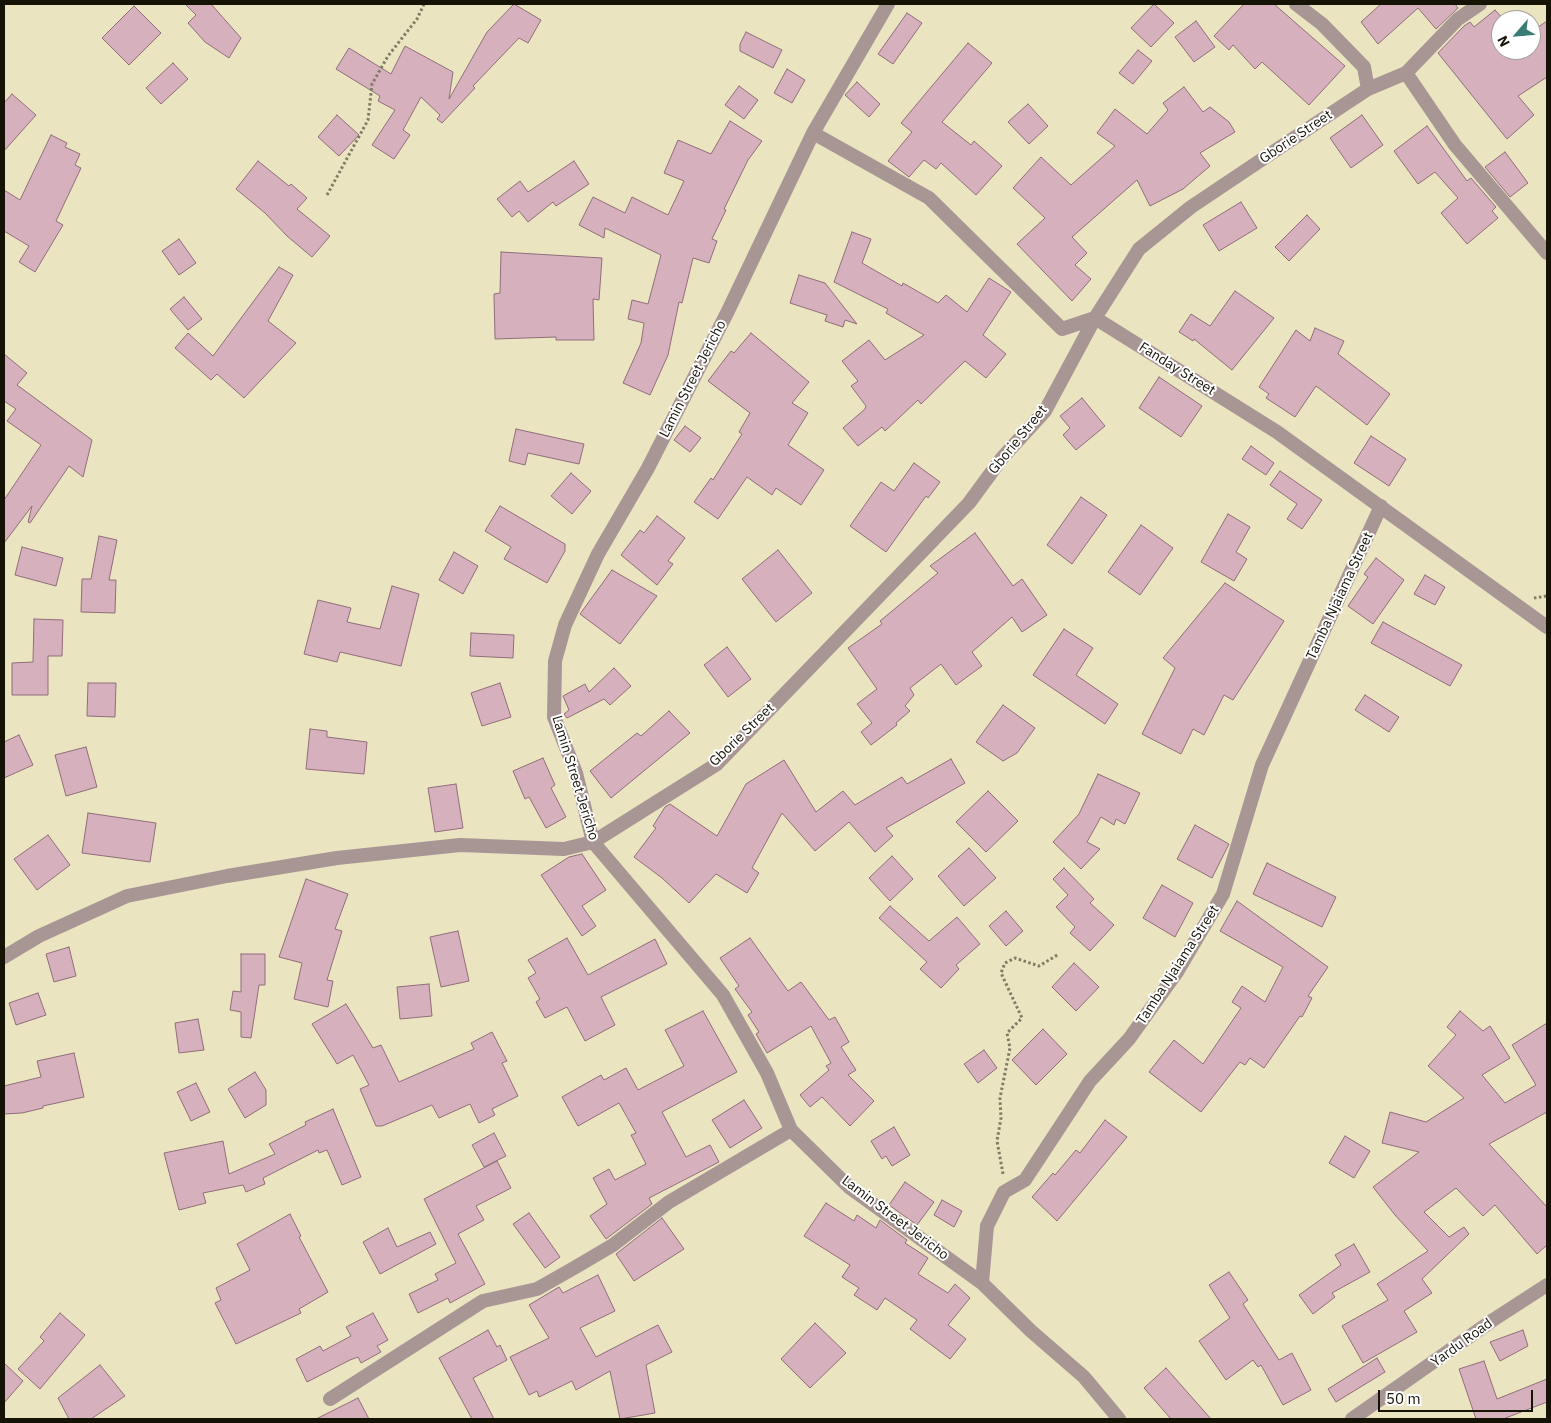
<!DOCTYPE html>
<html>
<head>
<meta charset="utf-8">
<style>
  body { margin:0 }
  #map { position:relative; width:1551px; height:1423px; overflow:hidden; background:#ebe4c1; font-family:"IBM Plex Sans",sans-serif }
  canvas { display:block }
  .frame { position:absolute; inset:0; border:5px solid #151206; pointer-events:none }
  .north { position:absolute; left:1491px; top:10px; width:50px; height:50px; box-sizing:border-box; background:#fff; border:1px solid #a1a09b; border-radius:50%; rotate:243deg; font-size:14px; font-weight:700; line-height:20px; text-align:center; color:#151206 }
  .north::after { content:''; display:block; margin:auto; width:18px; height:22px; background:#377d75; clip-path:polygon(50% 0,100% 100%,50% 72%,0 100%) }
  .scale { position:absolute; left:1378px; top:1390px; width:155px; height:22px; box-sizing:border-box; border:2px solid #151206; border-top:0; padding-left:6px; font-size:15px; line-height:18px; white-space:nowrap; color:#151206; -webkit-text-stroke:4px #fff; paint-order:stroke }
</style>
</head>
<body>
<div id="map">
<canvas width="1551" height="1423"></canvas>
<div class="frame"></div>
<div class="north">N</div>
<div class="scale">50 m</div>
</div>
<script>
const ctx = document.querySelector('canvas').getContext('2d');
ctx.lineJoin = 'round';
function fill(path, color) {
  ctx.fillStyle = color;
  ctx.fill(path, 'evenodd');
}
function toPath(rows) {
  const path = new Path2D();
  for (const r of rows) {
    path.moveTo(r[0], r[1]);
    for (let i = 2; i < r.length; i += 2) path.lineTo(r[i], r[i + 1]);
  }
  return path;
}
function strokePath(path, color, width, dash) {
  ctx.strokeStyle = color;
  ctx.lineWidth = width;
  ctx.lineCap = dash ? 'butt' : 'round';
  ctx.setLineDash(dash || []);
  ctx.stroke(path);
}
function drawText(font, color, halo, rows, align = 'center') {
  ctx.font = font + ' "IBM Plex Sans",sans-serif';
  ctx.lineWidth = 4;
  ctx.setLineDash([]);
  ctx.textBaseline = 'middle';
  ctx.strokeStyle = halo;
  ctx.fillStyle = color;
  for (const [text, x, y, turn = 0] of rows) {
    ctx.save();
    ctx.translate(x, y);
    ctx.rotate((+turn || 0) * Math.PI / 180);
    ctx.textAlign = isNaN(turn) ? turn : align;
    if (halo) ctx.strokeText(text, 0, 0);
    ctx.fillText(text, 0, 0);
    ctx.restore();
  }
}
const building = toPath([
  [185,4,211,4,241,38,229,58,205,42,188,23,196,15,185,4],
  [514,4,541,20,528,43,519,38,473,86,475,88,442,123,437,119,440,115,421,97,403,130,410,135,394,159,372,145,395,110,378,101,380,96,336,69,349,48,391,74,405,46,453,72,449,99,487,32,514,4],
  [1154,4,1174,23,1151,47,1131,28,1154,4],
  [1244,4,1274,4,1345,66,1309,105,1262,62,1255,69,1233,45,1229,50,1214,36,1244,4],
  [1381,4,1455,4,1458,8,1436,29,1418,8,1378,44,1361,22,1381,4],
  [134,6,161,33,129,65,102,38,134,6],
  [1495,10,1504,20,1501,20,1501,50,1531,50,1531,32,1547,21,1547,77,1518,96,1534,115,1507,139,1438,53,1464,26,1470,22,1474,27,1495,10],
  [907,13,922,23,893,64,878,54,907,13],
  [1196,21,1215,47,1194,62,1175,37,1196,21],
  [746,32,782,50,773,68,740,51,740,44,746,32],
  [968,43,992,63,942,122,971,145,974,141,1002,166,976,195,941,163,936,169,924,160,909,177,888,161,912,132,901,123,968,43],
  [1138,50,1152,61,1133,84,1119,73,1138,50],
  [173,63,188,79,161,104,146,88,173,63],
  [787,69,805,80,792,103,774,93,787,69],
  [857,82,880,104,869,117,845,95,857,82],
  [739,86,758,100,744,119,725,105,739,86],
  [1184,87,1203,112,1210,107,1229,122,1235,132,1200,153,1210,166,1183,189,1150,206,1137,180,1072,237,1087,253,1075,265,1091,279,1072,301,1017,244,1045,218,1013,188,1041,157,1071,185,1115,146,1097,133,1115,109,1147,134,1168,110,1163,103,1184,87],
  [12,94,36,115,4,151,4,103,12,94],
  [1028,104,1048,126,1029,144,1008,122,1028,104],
  [337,115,359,135,339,156,318,137,337,115],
  [1362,115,1383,145,1351,168,1330,138,1362,115],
  [730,121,762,141,748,160,724,209,726,210,712,239,717,241,709,263,693,258,682,303,679,302,668,355,650,395,623,383,641,343,644,323,628,319,632,300,648,304,661,255,605,228,604,238,579,225,593,197,625,213,632,197,668,215,684,181,664,173,678,140,711,154,730,121],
  [1427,126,1467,181,1471,178,1496,207,1492,211,1498,218,1467,244,1441,213,1458,198,1435,172,1418,184,1394,151,1427,126],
  [51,135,67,143,65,147,80,154,75,165,81,168,56,221,63,225,35,272,19,262,29,246,4,231,4,190,20,200,51,135],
  [1505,152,1528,183,1510,197,1485,167,1505,152],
  [258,161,289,186,291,184,307,198,297,209,330,236,312,257,287,236,265,213,236,189,258,161],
  [574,161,589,184,556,206,553,202,528,222,519,211,512,217,497,199,520,181,528,192,574,161],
  [1241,202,1257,228,1219,251,1203,225,1241,202],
  [1307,215,1320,229,1289,261,1275,247,1307,215],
  [852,232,871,239,862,263,902,286,903,283,938,303,946,295,967,312,989,278,1011,292,983,335,1006,354,986,378,965,361,921,404,918,400,885,431,882,427,858,446,843,428,865,409,866,406,851,386,858,381,842,361,869,340,885,360,924,335,886,313,888,309,834,282,852,232],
  [179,239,196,263,179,275,162,251,179,239],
  [501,252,602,258,599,300,593,299,594,340,556,340,556,337,495,339,494,294,500,293,501,252],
  [279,267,293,275,268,321,296,343,244,398,217,374,211,380,175,348,188,333,213,356,279,267],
  [799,275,825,283,857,324,845,320,843,327,825,321,827,315,790,303,799,275],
  [1235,291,1274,318,1232,370,1194,339,1193,341,1179,332,1191,314,1210,326,1235,291],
  [184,297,202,319,188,330,170,309,184,297],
  [1315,328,1344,341,1338,354,1390,394,1367,425,1316,386,1295,417,1266,398,1269,394,1259,387,1296,330,1310,341,1315,328],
  [751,333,809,382,792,403,808,413,788,445,824,470,801,505,776,488,772,495,747,477,718,519,694,502,711,478,713,480,742,434,739,432,750,413,708,381,731,351,734,353,751,333],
  [4,354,27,373,17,385,92,440,83,477,69,466,30,523,28,522,32,506,4,543,4,500,41,445,7,421,16,409,4,401,4,354],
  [1159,377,1202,406,1181,437,1139,408,1159,377],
  [1082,398,1105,426,1076,450,1063,435,1070,428,1060,416,1082,398],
  [685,426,701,438,690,452,674,440,685,426],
  [516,429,584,444,579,464,528,453,525,465,509,461,516,429],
  [1371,436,1406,459,1389,486,1354,463,1371,436],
  [1251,446,1274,463,1266,475,1242,459,1251,446],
  [914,463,940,482,928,498,926,496,886,552,850,526,881,482,894,491,914,463],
  [1280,471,1322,500,1302,529,1287,519,1297,504,1270,485,1280,471],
  [571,473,591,491,572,514,551,496,571,473],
  [1081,497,1107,515,1072,564,1047,545,1081,497],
  [500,506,565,544,565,551,547,583,504,559,511,547,485,531,500,506],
  [1228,514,1250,527,1236,552,1247,559,1234,581,1201,562,1228,514],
  [657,516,685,538,668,561,673,564,657,585,621,555,640,530,644,533,657,516],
  [1141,525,1173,548,1140,595,1108,572,1141,525],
  [975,533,1013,586,1022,579,1047,615,1022,632,1012,617,972,652,982,666,956,685,941,664,910,688,914,695,905,706,910,711,896,723,897,725,871,745,861,732,872,723,857,704,877,689,848,648,882,624,880,621,938,573,930,566,975,533],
  [99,536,117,540,109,580,116,580,115,613,81,612,82,579,91,579,99,536],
  [22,547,63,558,56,586,15,575,22,547],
  [778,550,812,593,776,622,742,579,778,550],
  [454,552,478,566,463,594,439,580,454,552],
  [1376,558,1404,580,1373,624,1348,606,1368,577,1364,574,1376,558],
  [612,570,657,596,620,644,580,614,612,570],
  [1425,575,1445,587,1435,605,1414,594,1425,575],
  [1225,583,1284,621,1233,700,1224,695,1204,735,1193,729,1181,754,1142,734,1175,668,1163,658,1225,583],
  [392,586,419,594,401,666,340,652,337,662,304,654,318,600,351,608,347,622,380,629,392,586],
  [34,619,63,620,62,656,48,656,48,695,12,695,12,663,33,662,34,619],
  [1383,622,1462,665,1450,686,1371,643,1383,622],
  [1064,629,1093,648,1076,675,1118,704,1105,724,1033,675,1064,629],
  [471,633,514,635,513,658,470,656,471,633],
  [727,647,751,679,728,697,704,665,727,647],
  [614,668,631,686,610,705,604,699,567,718,564,714,569,710,563,696,585,684,589,692,614,668],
  [88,683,116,683,115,717,87,716,88,683],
  [500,683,511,717,482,726,471,693,500,683],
  [1365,695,1399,717,1389,732,1355,710,1365,695],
  [1003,705,1035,728,1017,753,1003,761,976,742,1003,705],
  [669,711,690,733,611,798,590,771,637,733,641,736,669,711],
  [310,729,327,731,327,737,367,742,364,774,306,769,310,729],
  [19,735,33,765,4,778,4,742,19,735],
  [86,747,97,787,66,796,55,755,86,747],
  [543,758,555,785,551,788,566,817,546,828,529,797,525,799,513,771,543,758],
  [951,759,965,783,886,828,893,836,875,852,849,822,815,851,782,813,752,868,759,873,747,893,716,874,689,903,662,878,634,857,656,828,653,826,665,807,670,804,717,836,746,784,784,760,816,812,843,791,855,805,902,777,907,784,951,759],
  [1098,774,1140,793,1125,824,1116,819,1114,825,1101,817,1087,842,1100,849,1081,869,1053,842,1079,814,1098,774],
  [456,784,463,828,435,832,428,788,456,784],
  [988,791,1018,821,986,852,956,822,988,791],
  [88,813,156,823,150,862,82,853,88,813],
  [1195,825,1229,844,1212,878,1177,859,1195,825],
  [48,835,70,865,37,890,14,859,48,835],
  [969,848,996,878,964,906,938,876,969,848],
  [582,854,606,890,582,906,596,926,582,936,541,875,569,857,582,854],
  [892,856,913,879,890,901,869,878,892,856],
  [1267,863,1336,897,1322,927,1253,894,1267,863],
  [1064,868,1094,899,1090,903,1114,925,1090,951,1070,933,1075,927,1056,907,1068,895,1053,879,1064,868],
  [306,879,348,894,335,929,342,931,327,980,333,981,328,1007,294,999,302,963,279,957,306,879],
  [1162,885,1193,903,1175,937,1143,918,1162,885],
  [1237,901,1328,967,1308,996,1312,998,1302,1017,1300,1016,1264,1068,1250,1058,1245,1065,1240,1062,1201,1112,1149,1072,1174,1040,1203,1064,1241,1008,1232,1002,1242,986,1265,1002,1283,967,1220,931,1237,901],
  [890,906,929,941,957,917,980,944,956,965,959,969,941,988,920,969,927,962,879,918,890,906],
  [1006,911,1023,931,1006,946,989,926,1006,911],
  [458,931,469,981,441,987,430,937,458,931],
  [567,938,588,975,655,939,667,964,601,997,615,1025,585,1041,567,1007,545,1018,536,1002,540,999,528,978,536,973,528,960,567,938],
  [750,938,788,991,801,982,829,1020,835,1017,849,1042,841,1047,856,1070,848,1075,874,1101,850,1126,822,1097,810,1107,800,1095,829,1070,826,1066,831,1063,811,1026,767,1053,756,1034,759,1032,748,1015,752,1012,735,989,739,986,720,958,750,938],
  [69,947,76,976,54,982,46,954,69,947],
  [241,954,265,954,265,985,259,985,251,1038,241,1037,241,1012,230,1010,233,991,241,992,241,954],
  [1074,963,1099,987,1076,1011,1052,987,1074,963],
  [429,984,432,1016,400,1019,397,987,429,984],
  [38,993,46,1015,16,1025,9,1003,38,993],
  [346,1004,373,1048,381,1045,399,1082,474,1049,471,1043,492,1032,507,1061,502,1063,518,1096,492,1109,495,1115,479,1123,470,1104,439,1118,432,1105,382,1126,376,1126,360,1089,369,1085,353,1055,337,1064,312,1024,346,1004],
  [703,1011,737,1072,662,1112,686,1157,710,1145,719,1162,649,1198,652,1204,606,1239,590,1216,607,1204,593,1178,609,1169,615,1180,646,1164,631,1135,636,1133,619,1103,578,1126,562,1097,601,1075,604,1080,626,1068,638,1090,684,1066,665,1030,703,1011],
  [1460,1011,1483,1031,1490,1026,1510,1058,1482,1075,1505,1103,1536,1085,1512,1045,1547,1023,1547,1112,1489,1144,1547,1207,1547,1245,1537,1254,1495,1205,1483,1216,1456,1188,1424,1212,1449,1237,1464,1227,1469,1234,1422,1279,1432,1293,1404,1311,1417,1332,1363,1363,1342,1326,1388,1300,1377,1284,1428,1251,1395,1215,1373,1187,1419,1152,1382,1143,1390,1112,1426,1122,1464,1098,1428,1066,1456,1035,1447,1027,1460,1011],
  [198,1019,204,1050,179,1053,175,1023,198,1019],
  [1043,1029,1067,1054,1036,1085,1012,1060,1043,1029],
  [984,1050,997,1068,978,1083,964,1064,984,1050],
  [74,1053,84,1097,43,1106,43,1108,22,1113,4,1114,4,1086,41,1077,37,1061,74,1053],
  [255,1072,266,1090,266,1105,245,1118,228,1089,255,1072],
  [196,1083,210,1112,191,1121,177,1092,196,1083],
  [744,1100,762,1128,730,1148,712,1120,744,1100],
  [333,1109,361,1177,342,1185,327,1150,319,1153,318,1150,263,1178,265,1184,246,1192,243,1185,203,1193,206,1203,179,1210,164,1153,223,1141,229,1174,275,1154,269,1144,306,1125,305,1122,333,1109],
  [1105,1120,1127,1137,1057,1221,1032,1197,1053,1173,1055,1175,1076,1150,1080,1153,1105,1120],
  [894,1127,910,1155,892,1166,886,1156,882,1159,871,1141,894,1127],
  [494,1133,506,1156,484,1167,472,1145,494,1133],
  [1345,1136,1370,1151,1354,1178,1329,1163,1345,1136],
  [497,1161,511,1188,476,1206,484,1220,458,1234,485,1284,450,1303,448,1298,418,1313,409,1294,438,1280,435,1274,456,1263,424,1199,497,1161],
  [905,1182,934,1202,917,1225,889,1205,905,1182],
  [942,1200,962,1211,954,1227,934,1215,942,1200],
  [826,1203,854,1221,857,1215,876,1228,880,1220,907,1240,905,1243,928,1258,918,1274,948,1293,955,1284,970,1298,948,1325,966,1339,950,1359,910,1329,917,1320,885,1298,877,1310,854,1295,859,1288,842,1277,850,1265,804,1236,826,1203],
  [529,1213,560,1257,545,1268,513,1224,529,1213],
  [290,1214,301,1236,299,1237,328,1292,299,1309,301,1313,236,1344,215,1303,221,1300,216,1288,250,1270,237,1244,290,1214],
  [662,1218,684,1249,634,1281,616,1254,662,1218],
  [388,1228,397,1247,430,1232,436,1244,380,1274,363,1242,388,1228],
  [1354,1244,1370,1272,1332,1293,1335,1297,1313,1314,1299,1295,1341,1265,1335,1255,1354,1244],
  [1229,1272,1248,1300,1243,1304,1279,1360,1292,1353,1311,1390,1283,1405,1261,1365,1258,1367,1253,1360,1226,1380,1199,1341,1230,1318,1209,1285,1229,1272],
  [598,1275,615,1311,580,1328,596,1357,658,1325,672,1352,646,1365,655,1413,620,1419,610,1371,576,1390,572,1381,539,1397,537,1391,529,1395,510,1357,549,1338,529,1305,559,1287,563,1293,598,1275],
  [60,1313,85,1335,40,1389,18,1369,44,1341,40,1337,60,1313],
  [373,1313,388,1340,377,1346,381,1352,361,1363,358,1357,350,1360,307,1382,296,1359,320,1346,323,1351,351,1336,346,1327,373,1313],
  [815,1323,846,1353,810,1388,781,1359,815,1323],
  [488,1330,497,1347,500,1345,507,1360,473,1378,494,1419,472,1419,439,1358,488,1330],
  [1523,1330,1528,1346,1500,1361,1490,1342,1523,1330],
  [1377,1358,1385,1372,1336,1402,1328,1389,1377,1358],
  [1484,1361,1497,1399,1547,1379,1547,1402,1503,1419,1476,1419,1459,1369,1484,1361],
  [4,1363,23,1381,4,1403,4,1363],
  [100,1365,125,1396,91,1419,69,1419,58,1398,100,1365],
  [1166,1368,1211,1419,1171,1419,1144,1388,1166,1368],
  [358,1398,369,1419,316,1419,358,1398]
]);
const path = toPath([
  [327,195,368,120,372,84,388,56,417,19,424,4],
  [1534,598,1547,596],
  [1003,1174,997,1141,1001,1118,1000,1098,1010,1048,1007,1033,1022,1018,1001,973,1005,963,1015,958,1039,966,1059,954]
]);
const minor = toPath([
  [888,4,813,133,728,311,648,468,598,554,565,625,555,661,554,717,576,773,593,842,723,995,767,1073,791,1130,849,1187,982,1283,1031,1331,1084,1377,1119,1419],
  [1296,4,1322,24,1364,67,1368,89],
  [1406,73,1455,145,1547,253],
  [813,133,929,198,1062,329,1095,318,1277,432,1547,627],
  [4,957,39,936,127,896,227,876,337,858,460,845,564,849,593,842,717,764,969,503,1002,458,1045,411,1095,318,1139,249,1191,207,1303,132,1368,89,1406,73,1458,19,1480,4],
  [982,1283,987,1226,1004,1192,1025,1180,1090,1081,1129,1039,1177,972,1223,894,1262,765,1381,506],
  [330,1399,483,1301,537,1289,574,1268,613,1245,669,1202,791,1130],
  [1352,1419,1493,1320,1547,1285]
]);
const streetNames = [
  ["Gborie Street",1296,137,-34],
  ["Fanday Street",1177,369,32],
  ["Lamin Street Jericho",693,379,-63],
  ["Gborie Street",1018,440,-51],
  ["Tamba Njaiama Street",1340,596,-65],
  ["Gborie Street",742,735,-44],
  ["Lamin Street Jericho",575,778,73],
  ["Tamba Njaiama Street",1178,965,-57],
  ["Lamin Street Jericho",895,1218,37],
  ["Yardu Road",1462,1343,-36]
];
fill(building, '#d6b0bd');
strokePath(building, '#906d79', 1);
strokePath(path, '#807b64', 3, [2.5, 2.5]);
strokePath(minor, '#a89695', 14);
drawText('14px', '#151206', '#fff', streetNames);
</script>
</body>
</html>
